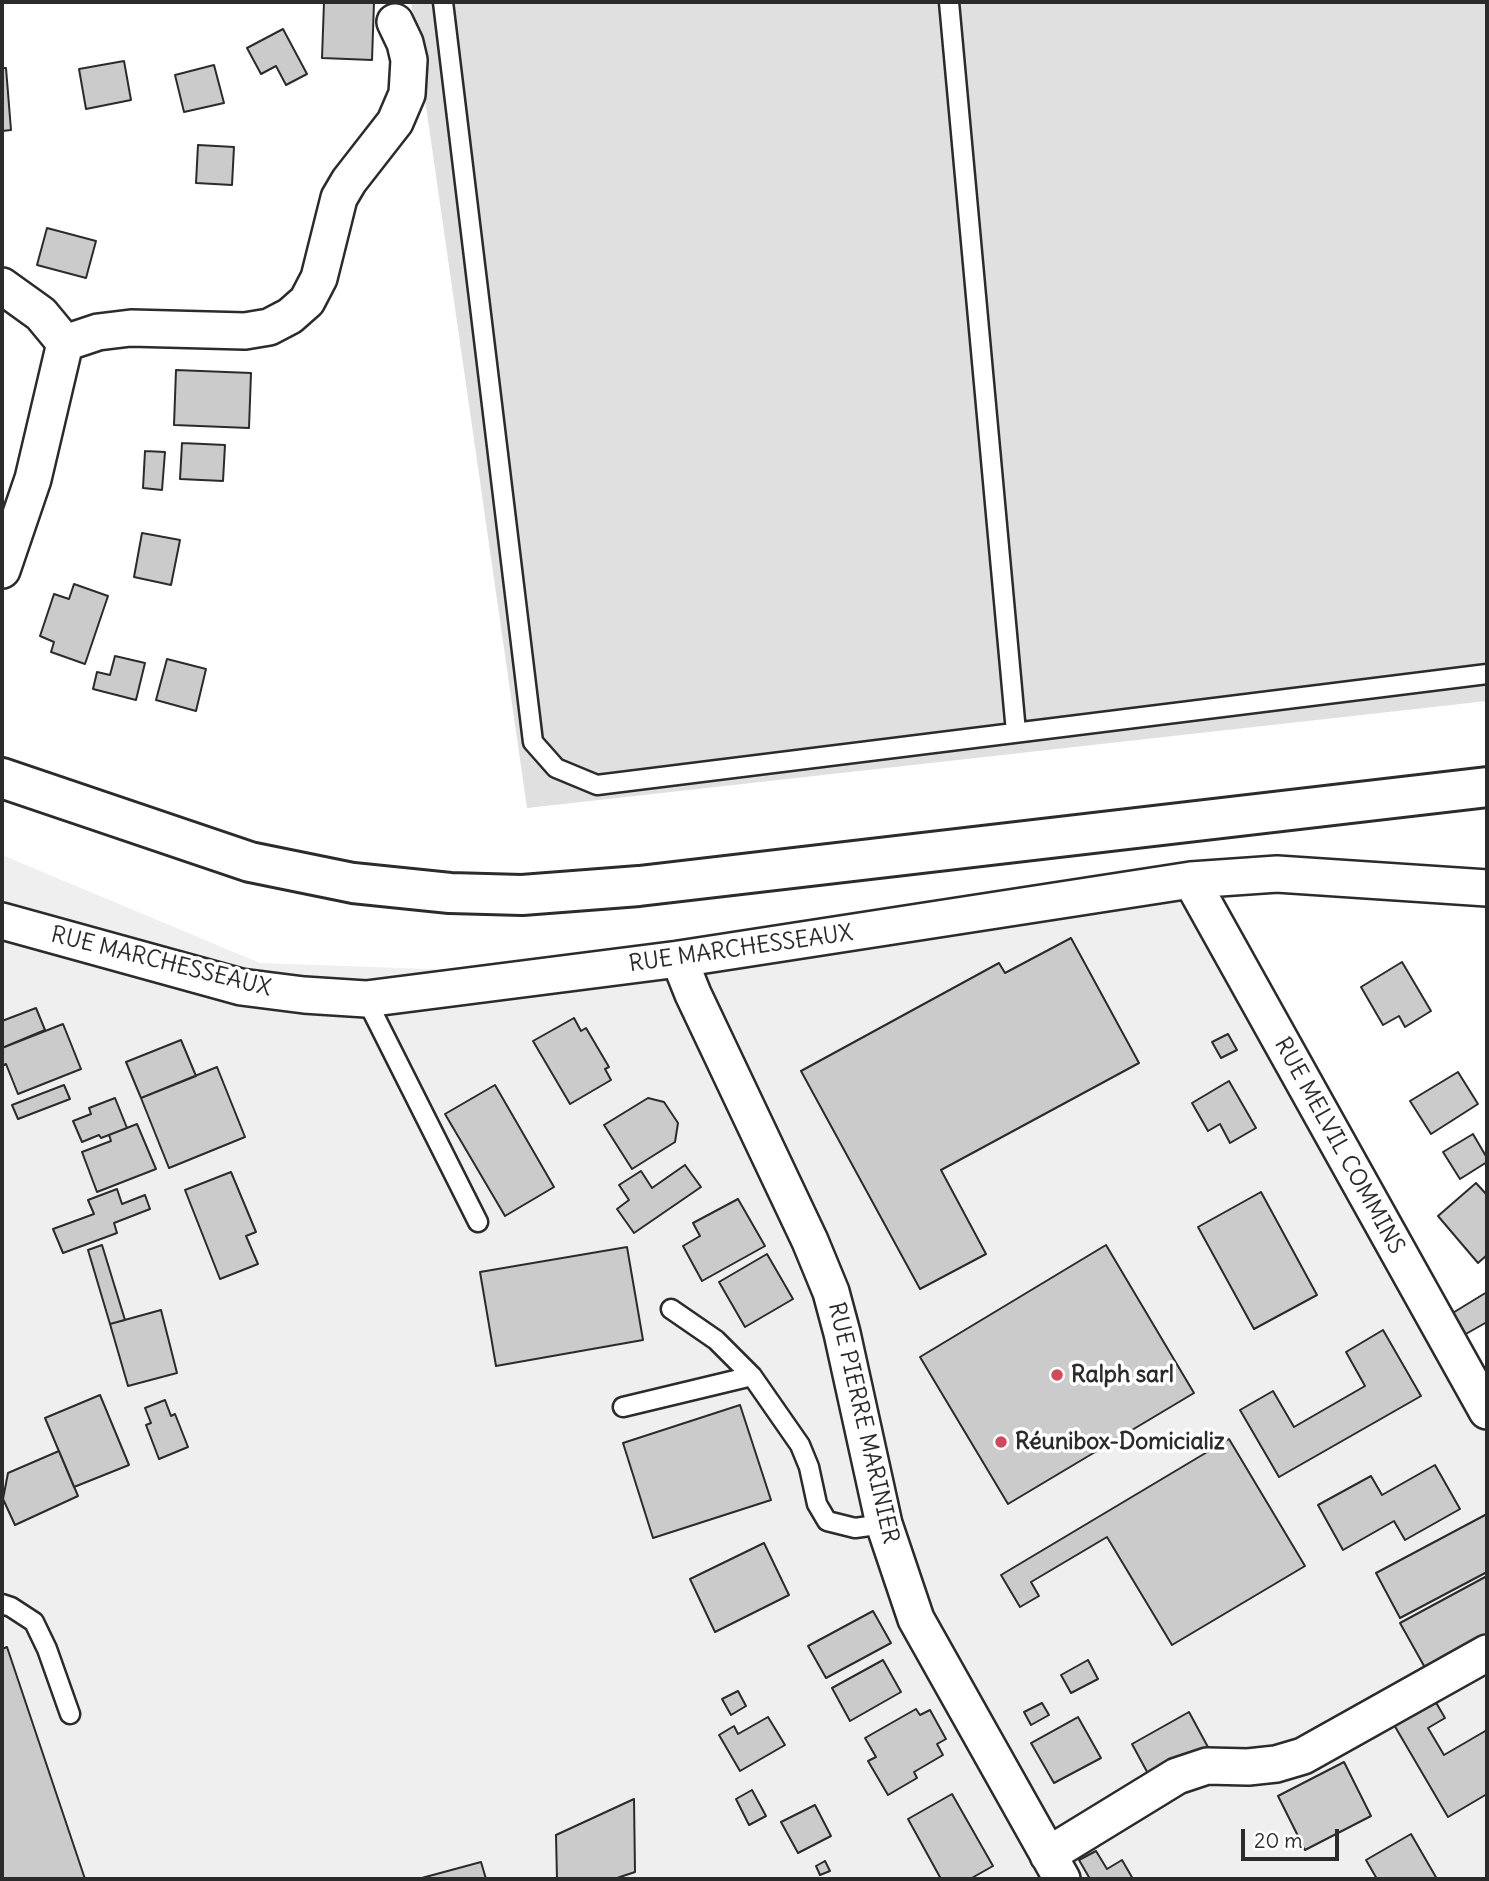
<!DOCTYPE html>
<html>
<head>
<meta charset="utf-8">
<style>
  body { margin:0 }
  #map { position:relative; width:1489px; height:1881px; overflow:hidden; background:#fff; font-family:Delius,sans-serif }
  canvas { display:block }
  .frame { position:absolute; inset:0; border:4px solid #2b2b2b; pointer-events:none }
  .scale { position:absolute; left:1241px; top:1829px; width:98px; height:32px; box-sizing:border-box; border:4px solid #2b2b2b; border-top:0; padding-left:9px; font-size:21px; line-height:24px; white-space:nowrap; color:#2b2b2b; -webkit-text-stroke:5px #fff; paint-order:stroke }
</style>
</head>
<body>
<div id="map">
<canvas width="1489" height="1881"></canvas>
<div class="frame"></div>
<div class="scale">20 m</div>
</div>
<script>
const ctx = document.querySelector('canvas').getContext('2d');
ctx.lineJoin = 'round';
function fill(path, color) {
  ctx.fillStyle = color;
  ctx.fill(path, 'evenodd');
}
function toPath(rows) {
  const path = new Path2D();
  for (const r of rows) {
    path.moveTo(r[0], r[1]);
    for (let i = 2; i < r.length; i += 2) path.lineTo(r[i], r[i + 1]);
  }
  return path;
}
function strokePath(path, color, width, dash) {
  ctx.strokeStyle = color;
  ctx.lineWidth = width;
  ctx.lineCap = dash ? 'butt' : 'round';
  ctx.setLineDash(dash || []);
  ctx.stroke(path);
}
function drawText(font, color, halo, rows, align = 'center') {
  ctx.font = font + ' Delius,sans-serif';
  ctx.lineWidth = 7;
  ctx.setLineDash([]);
  ctx.textBaseline = 'middle';
  ctx.strokeStyle = halo;
  ctx.fillStyle = color;
  for (const [text, x, y, turn = 0] of rows) {
    ctx.save();
    ctx.translate(x, y);
    ctx.rotate((+turn || 0) * Math.PI / 180);
    ctx.textAlign = isNaN(turn) ? turn : align;
    if (halo) ctx.strokeText(text, 0, 0);
    ctx.fillText(text, 0, 0);
    ctx.restore();
  }
}
const built = toPath([
  [2,855,260,963,513,972,1181,866,1487,1411,1487,1879,2,1879]
]);
const green = toPath([
  [411,2,1487,2,1487,701,527,808]
]);
const building = toPath([
  [324,2,374,2,372,60,322,58,324,2],
  [283,29,307,74,286,85,276,66,261,74,247,48,283,29],
  [124,61,131,100,86,109,79,69,124,61],
  [214,65,224,103,184,112,175,75,214,65],
  [2,68,6,68,11,130,2,131,2,68],
  [198,145,234,147,232,185,196,183,198,145],
  [47,228,96,241,86,278,37,265,47,228],
  [176,370,251,373,249,428,174,425,176,370],
  [182,443,225,445,223,481,180,479,182,443],
  [145,451,165,452,162,490,143,488,145,451],
  [142,533,180,540,171,585,134,577,142,533],
  [74,584,108,596,85,664,51,652,54,642,40,636,54,594,69,599,74,584],
  [115,656,145,663,136,700,93,689,97,672,110,675,115,656],
  [167,659,206,669,196,711,156,700,167,659],
  [1071,938,1139,1063,941,1170,986,1254,920,1289,801,1071,999,963,1005,973,1071,938],
  [1402,962,1431,1011,1405,1027,1399,1016,1383,1025,1361,987,1402,962],
  [36,1008,45,1030,2,1048,2,1021,36,1008],
  [574,1018,581,1031,586,1028,609,1067,605,1069,611,1080,570,1104,533,1041,574,1018],
  [63,1024,81,1069,18,1094,6,1064,2,1066,2,1048,63,1024],
  [1228,1034,1237,1050,1221,1058,1212,1042,1228,1034],
  [181,1040,196,1076,141,1098,126,1062,181,1040],
  [217,1067,245,1137,169,1168,141,1098,217,1067],
  [1458,1072,1478,1104,1431,1134,1410,1101,1458,1072],
  [1229,1081,1256,1128,1230,1143,1220,1124,1208,1131,1192,1103,1229,1081],
  [64,1085,70,1099,18,1119,12,1105,64,1085],
  [495,1085,554,1187,505,1216,445,1114,495,1085],
  [115,1098,127,1128,101,1138,99,1135,82,1142,73,1121,91,1114,89,1108,115,1098],
  [648,1098,664,1102,678,1123,675,1142,632,1169,604,1125,648,1098],
  [137,1124,156,1169,97,1192,82,1152,111,1141,109,1135,137,1124],
  [1473,1134,1487,1158,1487,1162,1460,1179,1443,1152,1473,1134],
  [685,1165,701,1187,634,1233,617,1209,629,1200,619,1185,641,1171,652,1188,685,1165],
  [231,1172,256,1232,246,1236,258,1264,220,1279,185,1190,231,1172],
  [1476,1183,1487,1195,1487,1255,1478,1263,1438,1216,1476,1183],
  [117,1189,122,1204,145,1195,150,1209,114,1223,117,1233,63,1253,53,1229,94,1214,88,1200,117,1189],
  [1261,1192,1317,1295,1254,1329,1198,1227,1261,1192],
  [738,1199,765,1246,702,1281,683,1246,700,1236,693,1223,738,1199],
  [102,1245,125,1320,110,1324,88,1250,102,1245],
  [1106,1245,1194,1393,1008,1504,920,1357,1106,1245],
  [627,1247,643,1340,496,1366,480,1272,627,1247],
  [767,1254,793,1299,745,1327,719,1282,767,1254],
  [1487,1292,1487,1322,1464,1335,1451,1314,1487,1292],
  [161,1310,177,1373,128,1386,110,1324,161,1310],
  [1383,1330,1421,1396,1279,1477,1240,1410,1273,1391,1294,1427,1365,1386,1346,1352,1383,1330],
  [100,1395,129,1465,74,1487,45,1418,100,1395],
  [165,1400,171,1416,175,1414,188,1447,159,1459,146,1425,151,1423,145,1408,165,1400],
  [740,1405,771,1500,653,1538,623,1443,740,1405],
  [1229,1439,1305,1566,1172,1645,1107,1537,1031,1582,1039,1596,1020,1607,1001,1575,1229,1439],
  [59,1451,78,1496,15,1525,3,1499,8,1473,59,1451],
  [1435,1465,1460,1509,1405,1540,1394,1521,1343,1550,1318,1505,1371,1476,1382,1495,1435,1465],
  [1487,1514,1487,1572,1400,1618,1376,1573,1487,1514],
  [764,1543,789,1595,715,1632,690,1579,764,1543],
  [1487,1576,1487,1641,1428,1673,1400,1623,1487,1576],
  [873,1611,891,1643,826,1678,808,1646,873,1611],
  [7,1647,85,1879,2,1879,2,1649,7,1647],
  [883,1660,901,1692,850,1721,832,1688,883,1660],
  [1088,1660,1098,1679,1071,1693,1061,1675,1088,1660],
  [738,1691,746,1706,731,1715,722,1699,738,1691],
  [1431,1694,1445,1718,1428,1728,1444,1755,1487,1730,1487,1794,1448,1817,1390,1718,1431,1694],
  [1042,1703,1049,1715,1031,1725,1024,1712,1042,1703],
  [916,1709,920,1715,930,1710,946,1739,937,1744,943,1755,914,1772,917,1778,888,1795,868,1761,876,1757,865,1738,916,1709],
  [1189,1712,1209,1749,1152,1781,1132,1744,1189,1712],
  [768,1717,785,1745,740,1771,719,1735,734,1726,738,1734,768,1717],
  [1078,1717,1101,1758,1054,1783,1031,1743,1078,1717],
  [1344,1762,1371,1816,1305,1850,1278,1796,1344,1762],
  [752,1790,766,1816,749,1825,736,1799,752,1790],
  [952,1794,993,1866,970,1879,941,1879,908,1819,952,1794],
  [634,1799,635,1872,617,1878,617,1879,557,1879,556,1835,634,1799],
  [815,1805,831,1836,798,1853,781,1822,815,1805],
  [1411,1834,1437,1879,1377,1879,1366,1860,1411,1834],
  [1096,1851,1107,1869,1122,1860,1133,1879,1090,1879,1079,1860,1096,1851],
  [825,1861,830,1871,820,1875,816,1866,825,1861],
  [481,1862,486,1879,418,1879,481,1862]
]);
const service = toPath([
  [443,2,533,742,556,768,597,785,1487,674],
  [949,2,1016,732],
  [366,999,478,1222],
  [671,1309,716,1340,752,1376,800,1445,809,1467,817,1504,827,1521,855,1528,884,1524],
  [623,1407,752,1376],
  [2,1604,11,1607,34,1622,47,1649,70,1714]
]);
const minor = toPath([
  [2,286,41,314,65,343,98,332,131,328,245,331,269,327,290,316,307,301,319,278,339,198,349,181,395,122,407,94,409,60,405,43,395,22],
  [2,570,33,479,65,343],
  [1191,880,1487,1411],
  [2,921,241,987,304,995,366,999,679,959,1191,880,1277,874,1487,888],
  [679,959,693,994,810,1241,831,1292,842,1333,884,1524,916,1619,1062,1879],
  [1048,1855,1177,1776,1207,1766,1248,1767,1276,1764,1303,1756,1487,1653]
]);
const tertiary = toPath([
  [2,778,250,862,353,883,450,893,522,895,639,886,1487,787]
]);
const markers = [
  [1057,1375,7,"#d1495b"],
  [1001,1442,7,"#d1495b"]
];
const streetNames = [
  ["RUE MARCHESSEAUX",741,949,-8],
  ["RUE MARCHESSEAUX",161,962,14],
  ["RUE MELVIL COMMINS",1339,1146,61],
  ["RUE PIERRE MARINIER",863,1423,77]
];
const poiNames = [
  ["Ralph sarl",1071,1375],
  ["Réunibox-Domicializ",1015,1442]
];
fill(built, '#efefef');
fill(green, '#e0e0e0');
fill(building, '#cbcbcb');
strokePath(building, '#2b2b2b', 2);
strokePath(service, '#2b2b2b', 23);
strokePath(minor, '#2b2b2b', 40);
strokePath(tertiary, '#2b2b2b', 44);
strokePath(service, '#fff', 18);
strokePath(minor, '#fff', 35);
strokePath(tertiary, '#fff', 38);
for (const [x, y, r, color] of markers) {
  const dot = new Path2D();
  dot.arc(x, y, r, 0, 2 * Math.PI);
  ctx.fillStyle = color;
  ctx.fill(dot);
  strokePath(dot, '#fff', 2.5);
}
drawText('23px', '#2b2b2b', '#fff', streetNames);
drawText('bold 23px', '#2b2b2b', '#fff', poiNames, 'left');
</script>
</body>
</html>
